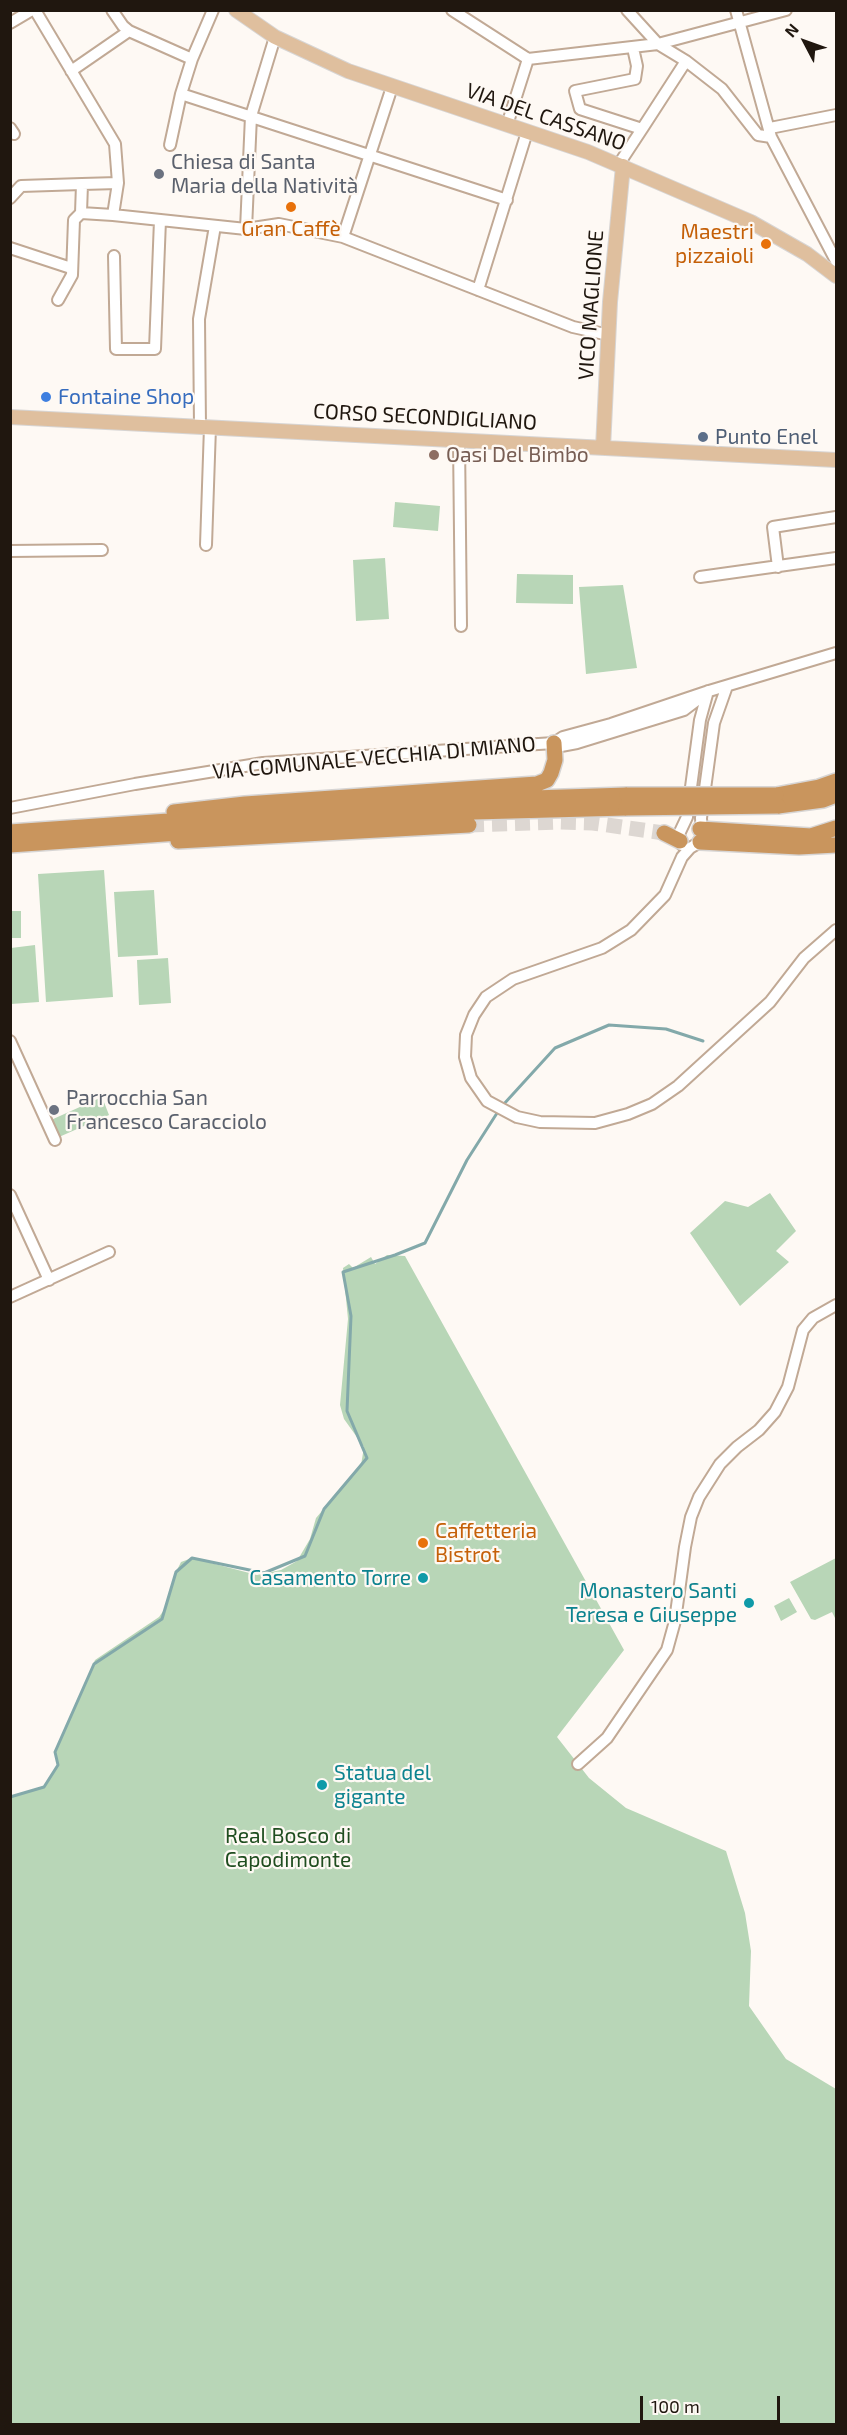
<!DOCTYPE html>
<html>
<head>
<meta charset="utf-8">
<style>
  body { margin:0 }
  #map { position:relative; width:847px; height:2435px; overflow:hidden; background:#fef9f4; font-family:"Exo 2",sans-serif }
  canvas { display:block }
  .frame { position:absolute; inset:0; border:12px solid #20170f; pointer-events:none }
  .north { position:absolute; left:775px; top:12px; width:60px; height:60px; -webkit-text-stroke:4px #fef9f4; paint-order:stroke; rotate:311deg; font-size:16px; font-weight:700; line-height:24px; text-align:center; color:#20170f }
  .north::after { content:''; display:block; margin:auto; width:21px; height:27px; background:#20170f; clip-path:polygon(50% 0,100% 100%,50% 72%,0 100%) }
  .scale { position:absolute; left:640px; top:2396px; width:140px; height:27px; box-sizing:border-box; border:3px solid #20170f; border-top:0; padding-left:8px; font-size:18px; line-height:21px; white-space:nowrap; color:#20170f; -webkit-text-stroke:4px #fef9f4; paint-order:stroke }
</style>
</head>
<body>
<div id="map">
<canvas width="847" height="2435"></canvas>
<div class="frame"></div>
<div class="north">N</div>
<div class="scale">100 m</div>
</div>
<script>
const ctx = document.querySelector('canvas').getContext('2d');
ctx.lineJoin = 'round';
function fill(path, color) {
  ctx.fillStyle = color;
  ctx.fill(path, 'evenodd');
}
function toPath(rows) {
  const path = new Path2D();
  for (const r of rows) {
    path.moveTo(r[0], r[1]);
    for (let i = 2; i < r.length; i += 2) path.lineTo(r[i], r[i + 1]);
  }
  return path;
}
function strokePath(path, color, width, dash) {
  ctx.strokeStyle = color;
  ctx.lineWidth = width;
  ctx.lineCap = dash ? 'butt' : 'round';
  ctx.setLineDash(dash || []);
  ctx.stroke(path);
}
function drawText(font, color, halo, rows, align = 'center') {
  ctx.font = font + ' "Exo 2",sans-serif';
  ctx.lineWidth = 4.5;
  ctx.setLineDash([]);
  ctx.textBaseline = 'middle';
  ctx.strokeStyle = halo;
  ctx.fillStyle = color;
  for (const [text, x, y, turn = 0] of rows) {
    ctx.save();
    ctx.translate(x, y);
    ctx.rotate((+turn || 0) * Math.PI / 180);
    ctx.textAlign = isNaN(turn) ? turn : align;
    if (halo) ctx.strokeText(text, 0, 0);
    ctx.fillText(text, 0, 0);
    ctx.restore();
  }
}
const green = toPath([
  [395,502,440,506,438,531,393,527],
  [385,558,389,619,356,621,353,560],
  [517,574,573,575,573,604,516,603],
  [623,585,637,668,586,674,579,587],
  [104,870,113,997,46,1002,38,874],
  [154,890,158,955,118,957,114,892],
  [10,911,21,911,21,938,11,938],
  [35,945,39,1002,11,1004,11,948],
  [168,958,171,1003,139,1005,137,960],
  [102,1097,109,1115,59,1137,51,1120],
  [770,1193,796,1231,776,1251,789,1262,740,1306,690,1233,725,1201,748,1207],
  [387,1255,405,1256,624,1650,557,1737,589,1778,626,1808,726,1851,745,1913,751,1951,749,2006,786,2059,836,2089,836,2424,11,2424,11,1797,44,1787,58,1765,55,1752,95,1660,159,1617,166,1607,176,1572,181,1562,192,1558,257,1575,281,1570,297,1561,310,1539,316,1518,361,1465,364,1447,344,1419,340,1405,348,1319,343,1268,349,1264,353,1268,371,1257,375,1264],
  [836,1558,836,1620,832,1612,815,1620,811,1619,790,1582],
  [789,1598,797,1612,781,1621,774,1606]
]);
const stream = toPath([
  [503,1105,555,1048,609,1025,666,1029,703,1041],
  [10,1797,44,1787,58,1765,55,1752,94,1664,162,1619,176,1572,192,1558,264,1573,305,1556,324,1509,367,1458,347,1411,351,1316,343,1272,395,1255,425,1243,467,1160,499,1110]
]);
const highwayTunnel = toPath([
  [469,825,560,822,593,823,664,833]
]);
const minor = toPath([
  [35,10,115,144,118,183],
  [112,10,123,26,129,31,192,59],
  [452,10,528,59],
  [627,10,658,44,686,61,722,89,758,135,771,137],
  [736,10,771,137,836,261],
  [10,23,32,10],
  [528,59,658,44,786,10],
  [71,71,129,31],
  [181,94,507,200],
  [507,125,528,59],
  [10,128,14,134],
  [770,128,836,115],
  [642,129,686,61],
  [170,145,181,94,192,59,213,10],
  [619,164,642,129,580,109,575,91,635,79,637,66,633,48],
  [10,198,21,186,82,184,118,183,113,215,81,213,82,184],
  [113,215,246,229,279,224,343,237,573,327,609,335],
  [246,229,251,116,275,37],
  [343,237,392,87],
  [10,248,71,268],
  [114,256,116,349,155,349,160,220],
  [478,290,527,132],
  [58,300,72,275,74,220,81,213],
  [200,427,199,319,215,226],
  [459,440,461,626],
  [206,545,210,427],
  [10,551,102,550],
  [778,567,773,527,836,517],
  [700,577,836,558],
  [727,686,714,723,701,818,702,837,700,842,690,848,682,857,665,895,631,930,602,948,513,979,486,997,474,1015,466,1035,465,1057,471,1078,487,1101,517,1117,540,1122,595,1123,628,1114,652,1104,678,1086,770,1002,804,958,836,930],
  [554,743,563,737,611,724,709,691,836,653],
  [10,808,135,784,263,763,523,745,554,743,561,746,577,743,684,710,709,691],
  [682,845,679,834,687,817,700,720,708,691],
  [10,1041,55,1140],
  [10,1195,49,1280],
  [10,1297,109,1252],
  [578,1764,607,1738,667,1650,675,1621,685,1547,691,1517,699,1497,720,1464,737,1447,759,1430,775,1412,788,1387,803,1330,813,1318,836,1305]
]);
const major = toPath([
  [236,10,275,37,348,71,588,152,751,222,807,254,836,276],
  [10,417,836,460],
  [603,448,610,302,623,166]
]);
const highway = toPath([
  [776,795,819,787,836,781],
  [778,806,823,800,836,795],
  [174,812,245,804,537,784,547,780,551,773,555,760,554,743],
  [700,829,811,836,836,828],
  [10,832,471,800,627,795],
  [664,833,680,841],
  [178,841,469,825],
  [700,842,799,847,836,845],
  [10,845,473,812,626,808]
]);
const highwayBridge = toPath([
  [627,795,776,795],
  [626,808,778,806]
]);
const markers = [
  [159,174,6,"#6b7280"],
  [291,207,6,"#e8710a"],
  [766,244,6,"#e8710a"],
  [46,397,6,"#3f7fe0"],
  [703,437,6,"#5c6f8a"],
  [434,455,6,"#8d6e63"],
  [54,1110,6,"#6b7280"],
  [423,1543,6,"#e8710a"],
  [423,1578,6,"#0f9aa8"],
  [749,1603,6,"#0f9aa8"],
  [322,1785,6,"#0f9aa8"]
];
const streetNames = [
  ["VIA DEL CASSANO",546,117,19],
  ["VICO MAGLIONE",591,305,-86],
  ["CORSO SECONDIGLIANO",425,417,3],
  ["VIA COMUNALE VECCHIA DI MIANO",374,758,-5]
];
const worshipNames = [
  ["Chiesa di Santa",171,162],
  ["Maria della Natività",171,186],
  ["Parrocchia San",66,1098],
  ["Francesco Caracciolo",66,1122]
];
const foodNames = [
  ["Gran Caffè",291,229],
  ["Maestri",754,232,"right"],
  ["pizzaioli",754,256,"right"],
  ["Caffetteria",435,1531,"left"],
  ["Bistrot",435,1555,"left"]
];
const shopNames = [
  ["Fontaine Shop",58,397]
];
const serviceNames = [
  ["Punto Enel",715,437]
];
const educationNames = [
  ["Oasi Del Bimbo",446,455]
];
const cultureNames = [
  ["Casamento Torre",411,1578],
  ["Monastero Santi",737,1591],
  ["Teresa e Giuseppe",737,1615],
  ["Statua del",334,1773,"left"],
  ["gigante",334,1797,"left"]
];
const parkNames = [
  ["Real Bosco di",288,1836],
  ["Capodimonte",288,1860]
];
fill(green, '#b8d6b7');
strokePath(stream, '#83a9aa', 3);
strokePath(highwayTunnel, '#ddd7d2', 15, [15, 8]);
strokePath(minor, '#c1a995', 14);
strokePath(major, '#d7d5d4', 16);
strokePath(highway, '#d7d5d4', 18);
strokePath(minor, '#fff', 10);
strokePath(major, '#dfbf9e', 14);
strokePath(highway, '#c9955d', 15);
strokePath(highwayBridge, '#d7d5d4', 18, []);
strokePath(highwayBridge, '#c9955d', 15);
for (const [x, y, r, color] of markers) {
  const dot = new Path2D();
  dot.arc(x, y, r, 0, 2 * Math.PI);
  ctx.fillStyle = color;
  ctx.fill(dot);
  strokePath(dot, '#fef9f4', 2);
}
drawText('21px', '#20170f', '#fef9f4', streetNames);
drawText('21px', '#5b616d', '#fef9f4', worshipNames, 'left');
drawText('21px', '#c56008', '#fef9f4', foodNames);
drawText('21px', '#366cbe', '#fef9f4', shopNames, 'left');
drawText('21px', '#4e5e75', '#fef9f4', serviceNames, 'left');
drawText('21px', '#785e54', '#fef9f4', educationNames, 'left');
drawText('21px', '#0d838f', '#fef9f4', cultureNames, 'right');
drawText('21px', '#1f4d1f', '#fef9f4', parkNames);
</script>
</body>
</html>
